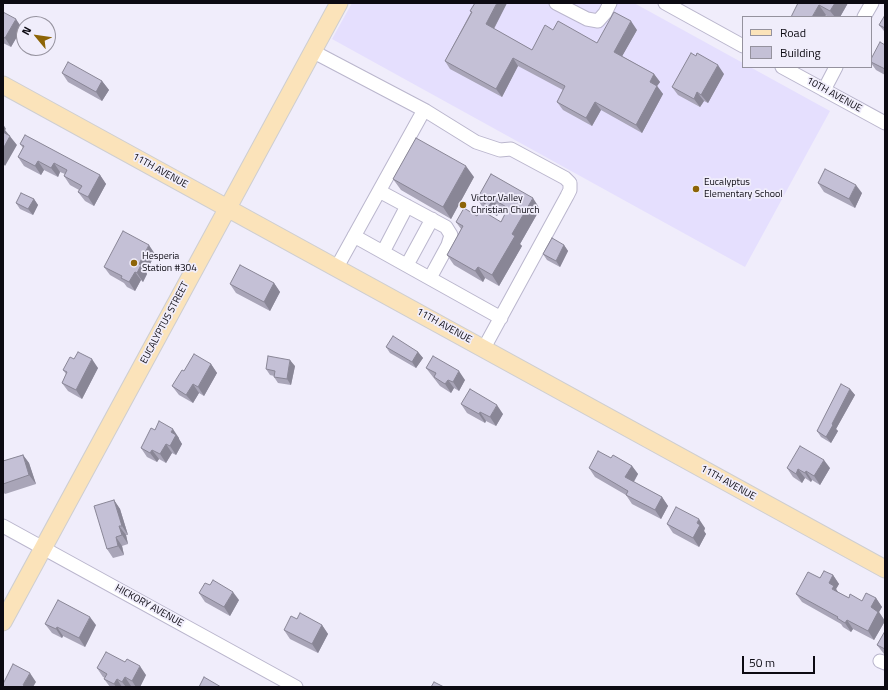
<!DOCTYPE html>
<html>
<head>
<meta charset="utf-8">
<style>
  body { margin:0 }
  #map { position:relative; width:888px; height:690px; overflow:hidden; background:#f0edfb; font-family:"Titillium Web",sans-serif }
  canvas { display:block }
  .frame { position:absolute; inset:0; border:4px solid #0c0a12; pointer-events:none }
  .legend { position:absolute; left:742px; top:16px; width:130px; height:52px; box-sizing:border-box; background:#f0edfb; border:1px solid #95929e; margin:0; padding:5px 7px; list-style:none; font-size:12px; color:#0c0a12 }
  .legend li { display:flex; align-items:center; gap:8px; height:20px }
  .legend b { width:20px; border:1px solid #95929e }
  .north { position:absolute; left:16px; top:16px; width:40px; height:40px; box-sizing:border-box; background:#f0edfb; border:1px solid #95929e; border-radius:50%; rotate:299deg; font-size:11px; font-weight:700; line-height:16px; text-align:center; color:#0c0a12 }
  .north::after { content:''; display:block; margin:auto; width:14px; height:18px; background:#8d6407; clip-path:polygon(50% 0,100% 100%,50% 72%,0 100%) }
  .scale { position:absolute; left:742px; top:656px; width:73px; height:18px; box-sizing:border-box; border:2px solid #0c0a12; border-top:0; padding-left:5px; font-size:12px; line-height:14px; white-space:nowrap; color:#0c0a12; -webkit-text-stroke:3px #f0edfb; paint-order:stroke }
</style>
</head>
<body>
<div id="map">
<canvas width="888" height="690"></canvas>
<div class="frame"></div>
<ul class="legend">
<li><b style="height:5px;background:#fbe3ba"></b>Road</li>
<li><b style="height:11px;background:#c4c0d6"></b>Building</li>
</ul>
<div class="north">N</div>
<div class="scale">50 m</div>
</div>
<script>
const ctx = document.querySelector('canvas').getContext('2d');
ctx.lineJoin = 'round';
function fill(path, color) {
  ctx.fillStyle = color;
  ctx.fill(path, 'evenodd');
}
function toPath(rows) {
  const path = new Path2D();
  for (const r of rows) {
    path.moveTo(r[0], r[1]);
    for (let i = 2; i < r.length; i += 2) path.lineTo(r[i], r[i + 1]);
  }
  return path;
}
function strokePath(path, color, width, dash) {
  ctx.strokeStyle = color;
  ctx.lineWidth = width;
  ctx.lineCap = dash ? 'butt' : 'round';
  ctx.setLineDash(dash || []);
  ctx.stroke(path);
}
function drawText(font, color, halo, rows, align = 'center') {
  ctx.font = font + ' "Titillium Web",sans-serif';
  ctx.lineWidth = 3.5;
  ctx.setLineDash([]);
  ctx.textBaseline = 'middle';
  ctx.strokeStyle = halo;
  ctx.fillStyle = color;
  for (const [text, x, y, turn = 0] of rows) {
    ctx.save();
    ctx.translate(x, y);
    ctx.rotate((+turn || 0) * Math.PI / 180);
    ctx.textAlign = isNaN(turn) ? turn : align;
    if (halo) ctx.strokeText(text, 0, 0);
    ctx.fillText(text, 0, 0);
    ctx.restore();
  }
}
const built = toPath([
  [352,3,634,3,743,63,743,67,750,67,830,111,745,267,332,39]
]);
const minor = toPath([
  [556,3,587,19,598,21,605,13,610,3],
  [665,3,743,46],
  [864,17,872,3],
  [312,51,426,111,476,142,500,150,511,149,565,178,570,183,570,190,567,196,484,348],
  [782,67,885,123],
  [824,90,836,67],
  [379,191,446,227,451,235,448,245,430,278],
  [354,236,501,318],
  [383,252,407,206],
  [407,265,432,219],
  [337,267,424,110],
  [3,526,296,687],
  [880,661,885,663]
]);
const major = toPath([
  [3,85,885,569],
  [3,622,339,3]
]);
const wall = toPath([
  [507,3,494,29,532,50,553,30,597,43,637,30,622,56,654,74,660,82,657,86,663,94,642,133,601,110,592,126,563,110,557,102,563,90,518,66,502,97,450,69,445,61,471,12,470,11],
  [798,3,848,3,840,17,829,17],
  [3,12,22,28,11,47,3,43],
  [885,15,885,32,884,31,879,25],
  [885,45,885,75,876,70,871,63,871,59],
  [62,73,102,81,109,90,102,101,68,82],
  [724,74,708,103,704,101,700,107,678,95,672,87],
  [20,144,100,175,106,184,94,206,85,201,78,192,79,190,70,185,64,176,65,174,60,172,58,177,44,170,41,175,24,166,18,157,23,148],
  [491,174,540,209,520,244,522,246,499,286,485,278,483,282,454,265,447,255,461,229,456,222,477,216,501,222,506,213,500,210,497,216,484,209,477,199],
  [474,177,451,219,401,190,393,179],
  [818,183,862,193,855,208,824,192],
  [34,199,38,205,33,215,20,209,16,203],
  [564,245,568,251,560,267,547,260,543,254],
  [155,254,146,272,147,274,143,282,141,280,135,291,127,287,124,283,110,275,104,267],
  [274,283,280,292,270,311,236,293,230,284],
  [386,347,418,352,423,358,416,368,390,353],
  [74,359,98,368,82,399,68,391,62,383,66,374,63,370],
  [211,364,217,373,204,396,199,393,193,403,179,395,172,386,184,371],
  [295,366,291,385,278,383,274,377,274,376,270,375,266,369],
  [426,368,465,380,459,391,454,388,451,393,440,386],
  [850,389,855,395,836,429,838,431,831,443,821,437,817,431],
  [461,404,503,414,496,426,486,421,485,423,467,413],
  [155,430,179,438,179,439,182,444,176,455,172,453,166,463,159,459,157,462,147,457,141,448],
  [23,455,29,463,36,484,5,494,3,492,3,461],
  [611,458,632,466,638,474,634,482,662,497,668,506,661,519,632,504,626,495,595,477,589,468],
  [787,468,830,468,820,485,812,480,811,482,805,478,802,483,793,477],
  [114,500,120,509,128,535,126,535,128,544,122,546,124,555,113,558,107,549],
  [667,524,705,528,704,531,706,534,699,547,673,533],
  [833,575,839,584,836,589,838,592,849,598,862,601,876,598,882,607,879,612,885,621,874,640,853,629,851,632,843,627,841,624,802,602,796,594,820,578],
  [199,593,239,600,230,616,205,602],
  [297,619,322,625,328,634,318,653,290,639,284,630],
  [45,624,96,625,85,647,63,636,62,638,52,633],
  [885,631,885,655,884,654,877,645],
  [97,668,146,675,140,687,133,687,131,686,130,687,110,687,104,679,105,678,103,677]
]);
const shadedWall = toPath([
  [497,3,507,3,492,32,486,24],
  [835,3,848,3,840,17,835,17,830,11],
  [819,5,826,15,825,17,812,17],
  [16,19,22,28,11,47,5,38],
  [631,21,637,30,620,60,614,52],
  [513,58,518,66,502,97,496,89],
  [718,65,724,74,708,103,701,95],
  [654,74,660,82,657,86,663,94,642,133,636,125,650,82],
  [102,81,109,90,102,101,96,92],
  [697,92,704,101,700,107,694,99],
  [595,102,601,110,592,126,586,118],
  [3,124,6,129,5,130,17,145,5,166,3,163],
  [38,161,44,170,41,175,35,166],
  [54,163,60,172,58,177,51,168],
  [466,166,474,177,451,219,443,207],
  [100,175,106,184,94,206,88,197],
  [856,185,862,193,855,208,849,199],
  [533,198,540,209,520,244,522,246,499,286,492,275,512,234],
  [34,199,38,205,33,215,28,209],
  [493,199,500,210,497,216,489,206],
  [149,245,155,254,146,272,147,274,143,282,137,273,139,264],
  [564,245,568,251,560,267,556,261],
  [478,267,485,278,483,282,475,271],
  [135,272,141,280,135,291,129,282],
  [274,283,280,292,270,311,264,302],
  [418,352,423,358,416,368,412,362],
  [92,359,98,368,82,399,76,390],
  [290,360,295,366,291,385,287,379],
  [211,364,217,373,204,396,198,387],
  [459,371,465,380,459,391,453,382],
  [448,380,454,388,451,393,445,384],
  [193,384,199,393,193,403,186,395],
  [850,389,855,395,836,429,838,431,831,443,826,437,832,424],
  [497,405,503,414,496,426,490,417],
  [480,412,486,421,485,423,479,414],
  [173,429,179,438,179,439,182,444,176,455,170,446,171,432],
  [166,444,172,453,166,463,160,454],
  [152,450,159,459,157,462,150,453],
  [23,455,29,463,36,484,29,475],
  [824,460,830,468,820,485,814,476],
  [632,466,638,474,631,486,625,477],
  [798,469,805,478,802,483,796,474],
  [806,471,812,480,811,482,805,473],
  [662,497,668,506,661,519,655,510],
  [114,500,120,509,128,535,122,526],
  [699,519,705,528,704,531,706,534,699,547,693,538,697,523],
  [119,526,126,535,128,544,122,535],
  [116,537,122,546,124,555,118,546],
  [833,575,839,584,836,589,840,595,839,597,829,583],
  [233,592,239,600,230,616,224,607],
  [876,598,882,607,879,612,885,621,874,640,868,631,871,607],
  [90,617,96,625,85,647,79,638],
  [847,620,853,629,851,632,845,623],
  [322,625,328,634,318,653,312,644],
  [57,627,63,636,62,638,56,629],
  [140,666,146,675,140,687,136,687,132,681],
  [30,673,36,682,33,687,24,687,23,685],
  [125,677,131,686,130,687,126,687,122,682],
  [117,679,122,687,116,687,114,684]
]);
const building = toPath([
  [475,3,497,3,486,24,532,50,545,25,553,30,558,21,597,43,614,12,631,21,614,52,654,74,650,82,657,86,636,125,595,102,586,118,557,102,565,86,513,58,496,89,445,61,472,12,470,11,475,3],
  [798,3,835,3,830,11,819,5,812,17,791,17,798,3],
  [3,12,16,19,5,38,3,37,3,12],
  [885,15,885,28,879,25,885,15],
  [880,42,885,45,885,69,871,62,871,59,880,42],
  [691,53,696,56,697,53,718,65,701,95,697,92,694,99,672,87,691,53],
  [68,62,102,81,96,92,62,73,68,62],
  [3,132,10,136,3,149,3,132],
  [25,135,100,175,88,197,78,192,82,186,64,176,67,170,54,163,51,168,38,161,35,166,18,157,24,146,20,144,25,135],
  [416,138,466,166,443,207,393,179,416,138],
  [825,169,856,185,849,199,818,183,825,169],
  [491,174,533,198,512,234,515,236,492,275,478,267,475,271,447,255,463,226,456,222,464,208,477,216,481,210,501,222,508,208,493,199,489,206,477,199,491,174],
  [21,193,34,199,28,209,16,203,21,193],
  [123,231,149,245,139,264,141,265,137,273,135,272,129,282,121,278,122,276,104,267,123,231],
  [552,238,564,245,556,261,543,254,552,238],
  [240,265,274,283,264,302,230,284,240,265],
  [393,336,418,352,412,362,386,347,393,336],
  [78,352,92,359,76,390,62,383,67,372,63,370,70,357,74,359,78,352],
  [194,354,211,364,198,387,193,384,186,395,172,386,182,370,184,371,194,354],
  [268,356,290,360,287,379,274,377,275,371,266,369,268,356],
  [433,356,459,371,453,382,448,380,445,384,434,377,436,373,426,368,433,356],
  [841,384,850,389,832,424,833,425,826,437,817,431,841,384],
  [470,389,497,405,490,417,480,412,479,414,461,404,470,389],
  [159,421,173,429,171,432,176,435,170,446,166,444,160,454,152,450,150,453,141,448,151,428,155,430,159,421],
  [800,446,824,460,814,476,806,471,805,473,798,469,796,474,787,468,800,446],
  [598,451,611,458,613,455,632,466,625,477,662,497,655,510,626,495,628,491,589,468,598,451],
  [23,455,29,475,3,484,3,461,23,455],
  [114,500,122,526,119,526,122,535,116,537,118,546,107,549,94,506,114,500],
  [676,507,699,519,697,523,700,525,693,538,667,524,676,507],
  [824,571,833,575,829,583,834,586,832,589,849,598,850,594,862,601,866,593,876,598,871,607,878,612,868,631,847,620,845,623,837,618,838,617,796,594,808,572,820,578,824,571],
  [213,580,233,592,224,607,199,593,205,583,210,585,213,580],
  [58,600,90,617,79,638,57,627,56,629,45,624,58,600],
  [300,613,322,625,312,644,284,630,291,616,297,619,300,613],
  [885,631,885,649,877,645,885,631],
  [106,652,125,662,127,659,140,666,132,681,125,677,122,682,117,679,114,684,104,679,107,674,97,668,106,652],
  [13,664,30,673,23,685,26,687,3,687,3,684,13,664],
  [204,677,221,687,199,687,204,677],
  [434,682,444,687,431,687,434,682]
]);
const markers = [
  [696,189,4,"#8d6407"],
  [463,205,4,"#8d6407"],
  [134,263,4,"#8d6407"]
];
const streetNames = [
  ["10TH AVENUE",834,95,29],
  ["11TH AVENUE",160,171,29],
  ["EUCALYPTUS STREET",165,323,-62],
  ["11TH AVENUE",444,326,29],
  ["11TH AVENUE",728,483,29],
  ["HICKORY AVENUE",149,606,29]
];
const poiNames = [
  ["Eucalyptus",704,183],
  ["Elementary School",704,195],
  ["Victor Valley",471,199],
  ["Christian Church",471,211],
  ["Hesperia",142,257],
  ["Station #304",142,269]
];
fill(built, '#e5dffe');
strokePath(minor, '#bab6cd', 15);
strokePath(major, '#ceced0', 19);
strokePath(minor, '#fff', 13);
strokePath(major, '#fbe3ba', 17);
fill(wall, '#a9a5b8');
fill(shadedWall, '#898696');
fill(building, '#c4c0d6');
strokePath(building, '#898696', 1);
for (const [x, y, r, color] of markers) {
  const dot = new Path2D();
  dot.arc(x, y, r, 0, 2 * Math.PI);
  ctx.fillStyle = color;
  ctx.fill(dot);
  strokePath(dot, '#f0edfb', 1.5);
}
drawText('10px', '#0c0a12', '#f0edfb', streetNames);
drawText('10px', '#0c0a12', '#f0edfb', poiNames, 'left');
</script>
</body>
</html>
